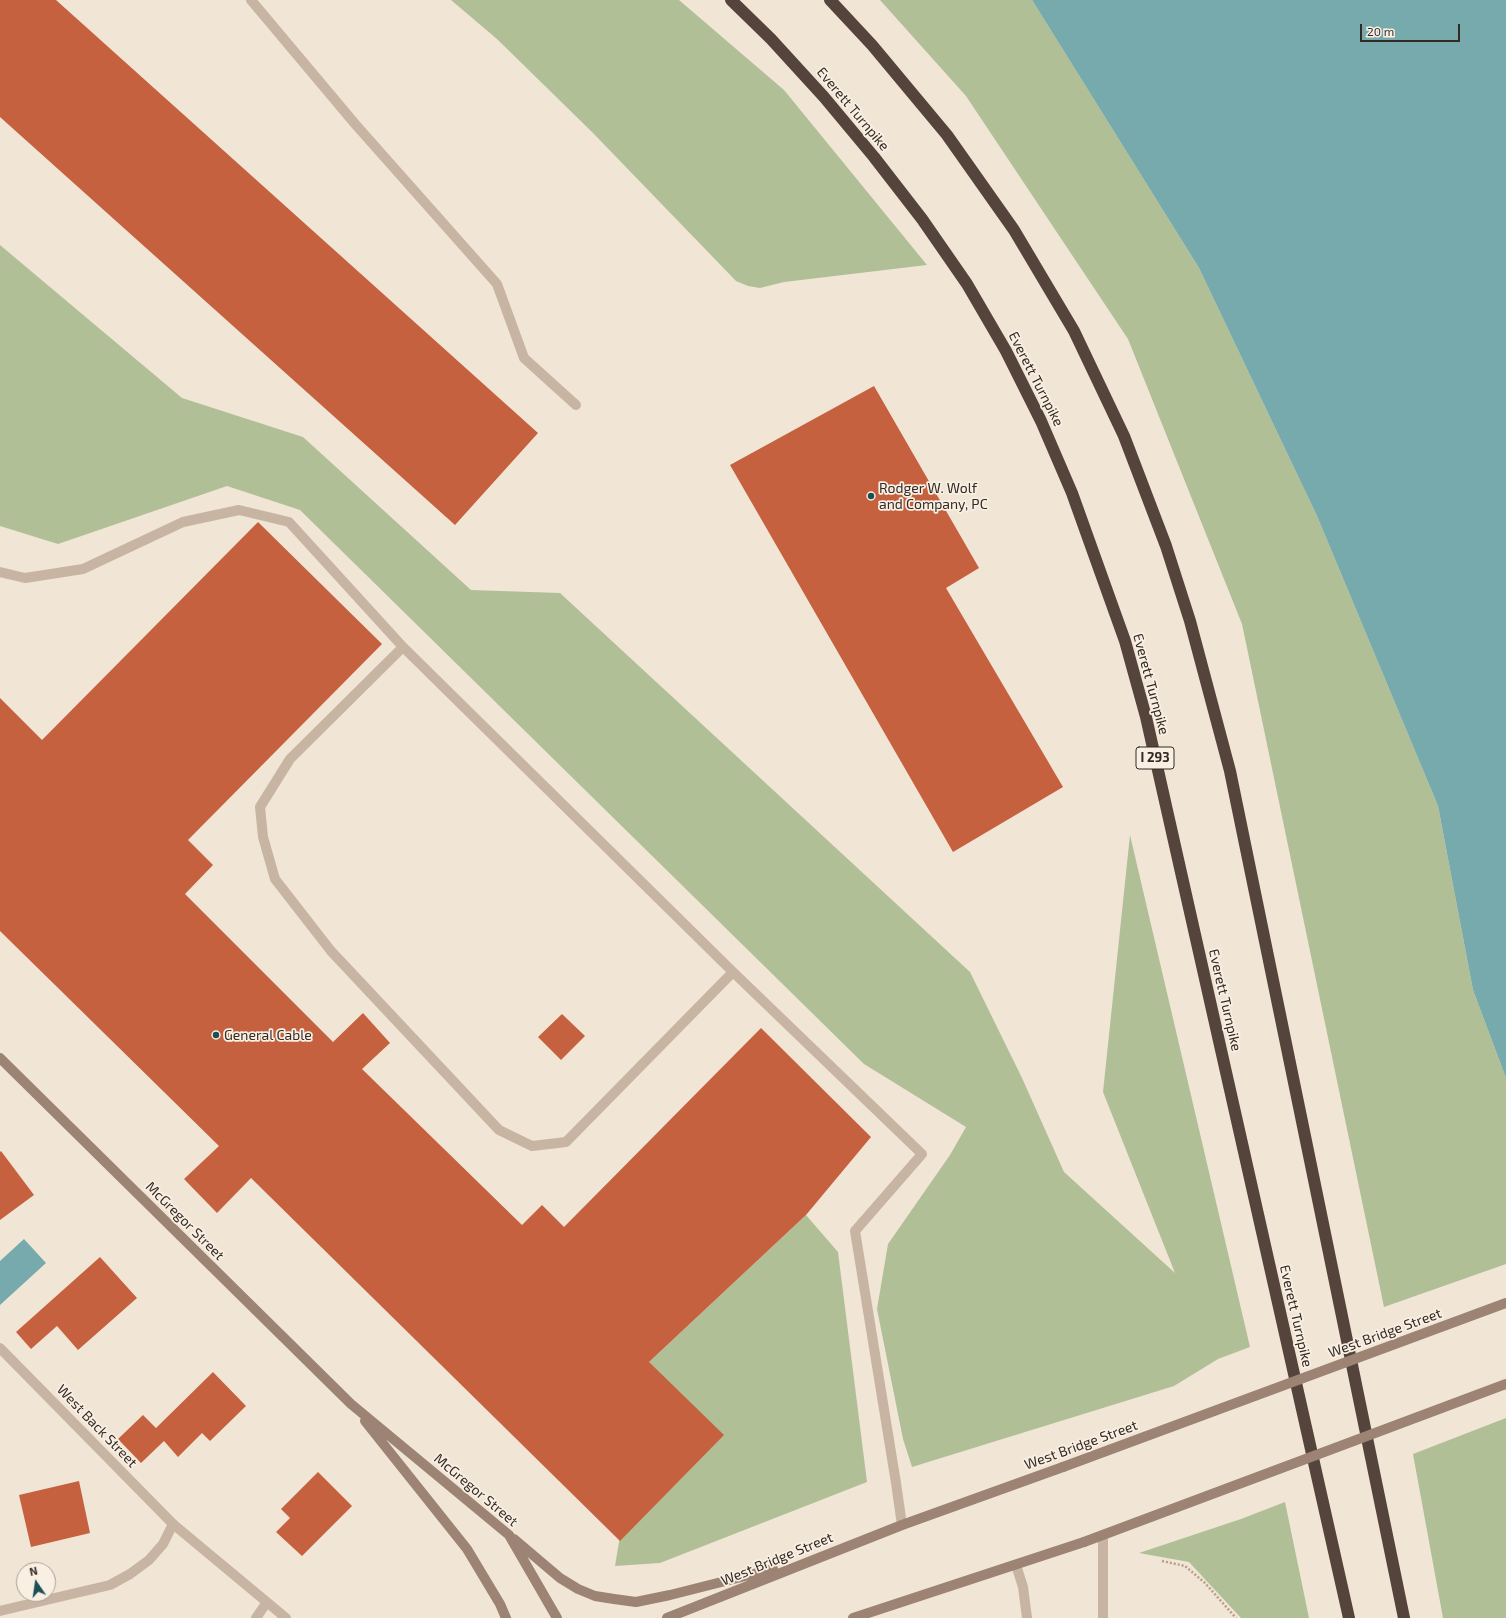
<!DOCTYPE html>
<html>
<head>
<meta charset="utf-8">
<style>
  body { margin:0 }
  #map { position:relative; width:1506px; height:1618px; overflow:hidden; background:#f1e5d6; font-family:"Exo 2",sans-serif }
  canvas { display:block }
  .north { position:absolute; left:16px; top:1562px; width:40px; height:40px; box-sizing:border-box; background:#f9efe2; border:1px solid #aaa096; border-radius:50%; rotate:347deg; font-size:11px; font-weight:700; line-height:16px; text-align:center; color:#332a25 }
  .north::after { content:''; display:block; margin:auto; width:14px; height:18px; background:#1b5054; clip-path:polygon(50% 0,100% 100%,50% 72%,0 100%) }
  .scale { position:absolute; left:1360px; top:24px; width:100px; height:18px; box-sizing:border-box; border:2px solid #332a25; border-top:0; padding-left:5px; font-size:12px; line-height:14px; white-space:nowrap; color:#332a25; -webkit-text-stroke:3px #f9efe2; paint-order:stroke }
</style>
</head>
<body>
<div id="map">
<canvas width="1506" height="1618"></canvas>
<div class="north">N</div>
<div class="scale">20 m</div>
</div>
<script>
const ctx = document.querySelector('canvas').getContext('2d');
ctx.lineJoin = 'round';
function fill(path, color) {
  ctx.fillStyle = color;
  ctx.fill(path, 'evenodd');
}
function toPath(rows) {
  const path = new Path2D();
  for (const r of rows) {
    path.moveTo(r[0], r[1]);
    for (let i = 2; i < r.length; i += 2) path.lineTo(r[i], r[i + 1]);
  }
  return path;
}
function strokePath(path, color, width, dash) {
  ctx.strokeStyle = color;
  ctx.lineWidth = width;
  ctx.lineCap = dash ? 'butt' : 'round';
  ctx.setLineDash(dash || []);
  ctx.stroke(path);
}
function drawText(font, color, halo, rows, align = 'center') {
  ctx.font = font + ' "Exo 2",sans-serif';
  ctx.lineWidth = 3.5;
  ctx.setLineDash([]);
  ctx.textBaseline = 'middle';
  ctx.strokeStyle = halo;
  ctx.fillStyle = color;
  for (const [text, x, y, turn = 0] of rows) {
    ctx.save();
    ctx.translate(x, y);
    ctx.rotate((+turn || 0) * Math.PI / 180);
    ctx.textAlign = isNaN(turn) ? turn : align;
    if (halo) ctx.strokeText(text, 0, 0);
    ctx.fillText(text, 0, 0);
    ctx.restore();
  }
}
const green = toPath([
  [451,0,679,0,784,90,927,265,784,282,760,288,748,286,736,281,593,133,497,39],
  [880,0,1032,0,1199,268,1317,516,1438,806,1473,990,1506,1078,1506,1264,1384,1307,1242,624,1128,339,966,96],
  [0,245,182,398,303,437,471,590,560,593,970,972,1022,1078,1064,1172,1175,1273,1103,1092,1130,835,1250,1347,1218,1359,1174,1386,912,1467,903,1439,877,1309,888,1244,950,1155,966,1127,864,1064,300,510,227,486,58,544,0,526],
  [806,1215,838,1252,867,1482,660,1563,615,1566,649,1362],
  [1506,1418,1506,1618,1443,1618,1413,1454],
  [1285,1502,1309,1618,1241,1618,1189,1562,1139,1553,1241,1519]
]);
const water = toPath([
  [1032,0,1506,0,1506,1078,1473,990,1438,806,1317,516,1199,268],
  [24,1239,46,1263,0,1305,0,1261]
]);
const building = toPath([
  [0,0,56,0,538,433,455,525,0,117],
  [874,386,979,568,946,588,1063,787,953,852,730,465],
  [258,522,382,644,188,840,213,865,185,894,333,1042,363,1013,390,1043,362,1069,522,1225,542,1205,564,1227,761,1028,871,1137,806,1215,649,1362,724,1435,620,1541,251,1178,217,1213,184,1179,219,1146,0,931,0,698,42,740],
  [562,1014,585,1036,561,1060,538,1037],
  [1,1151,34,1195,0,1220,0,1152],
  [100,1257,137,1298,78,1350,57,1326,31,1349,16,1332],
  [213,1372,246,1406,210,1441,202,1433,178,1457,164,1441,141,1463,118,1439,143,1415,156,1428],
  [318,1472,352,1506,302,1556,276,1532,290,1518,281,1509],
  [79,1481,90,1533,31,1547,19,1495]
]);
const path = toPath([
  [1162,1561,1185,1566,1205,1583,1236,1618]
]);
const lane = toPath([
  [251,0,356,125,497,284,524,358,576,405],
  [0,572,25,578,83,569,183,522,239,510,289,522,403,647,733,972,922,1154,855,1231,896,1483,902,1525],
  [403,647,290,759,260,807,263,837,275,879,331,951,499,1130,532,1146,566,1142,733,972],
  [173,1524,286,1618],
  [1016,1565,1023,1587,1027,1618],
  [256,1618,267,1602],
  [1103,1618,1103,1535]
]);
const street = toPath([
  [0,1348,173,1524,163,1544,149,1560,130,1574,110,1585,0,1611]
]);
const secondary = toPath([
  [0,1058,351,1404,509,1535,557,1618],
  [365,1421,467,1549,500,1604,506,1618],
  [514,1539,560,1578,578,1589,595,1596,614,1599,636,1602,670,1595,773,1569],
  [667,1618,902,1525,1063,1467],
  [853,1618,1084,1542]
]);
const highway = toPath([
  [731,0,771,39,824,97,874,157,922,219,967,284,1006,351,1041,421,1072,493,1125,641,1146,717,1349,1618],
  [830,0,872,45,947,135,1014,230,1074,331,1124,436,1166,546,1190,621,1230,771,1404,1618]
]);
const secondaryBridge = toPath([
  [1063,1467,1506,1303],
  [1084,1542,1506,1384]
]);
const markers = [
  [871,496,4,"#1b5054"],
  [216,1035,4,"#1b5054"]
];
const shields = [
  [1155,758,38]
];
const shieldNames = [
  ["I 293",1155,758]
];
const streetNames = [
  ["Everett Turnpike",853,109,50],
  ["Everett Turnpike",1036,379,63],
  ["Everett Turnpike",1151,684,75],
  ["Everett Turnpike",1225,1000,77],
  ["McGregor Street",185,1221,45],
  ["Everett Turnpike",1296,1316,77],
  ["West Bridge Street",1385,1333,-20],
  ["West Back Street",97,1426,46],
  ["West Bridge Street",1081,1445,-20],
  ["McGregor Street",476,1490,40],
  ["West Bridge Street",777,1559,-22]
];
const poiNames = [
  ["Rodger W. Wolf",879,488],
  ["and Company, PC",879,504],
  ["General Cable",224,1035]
];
fill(green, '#b1bf97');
fill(water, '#76aaad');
fill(building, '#c6613f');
strokePath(path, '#b49e8d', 2.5, [2, 2]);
strokePath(lane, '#c8b4a3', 10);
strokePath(street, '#c8b4a3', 10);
strokePath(secondary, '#9c8374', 10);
strokePath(highway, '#54443c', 12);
strokePath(secondaryBridge, '#9c8374', 10);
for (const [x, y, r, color] of markers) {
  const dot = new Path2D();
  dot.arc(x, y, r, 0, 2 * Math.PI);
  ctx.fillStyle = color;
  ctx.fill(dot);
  strokePath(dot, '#f9efe2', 1.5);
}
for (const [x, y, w] of shields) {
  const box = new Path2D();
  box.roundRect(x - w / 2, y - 11, w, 22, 3);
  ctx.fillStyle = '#f9efe2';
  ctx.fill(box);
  strokePath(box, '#332a25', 1);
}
drawText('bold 13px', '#332a25', null, shieldNames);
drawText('14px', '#332a25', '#f9efe2', streetNames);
drawText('14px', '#332a25', '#f9efe2', poiNames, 'left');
</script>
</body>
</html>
